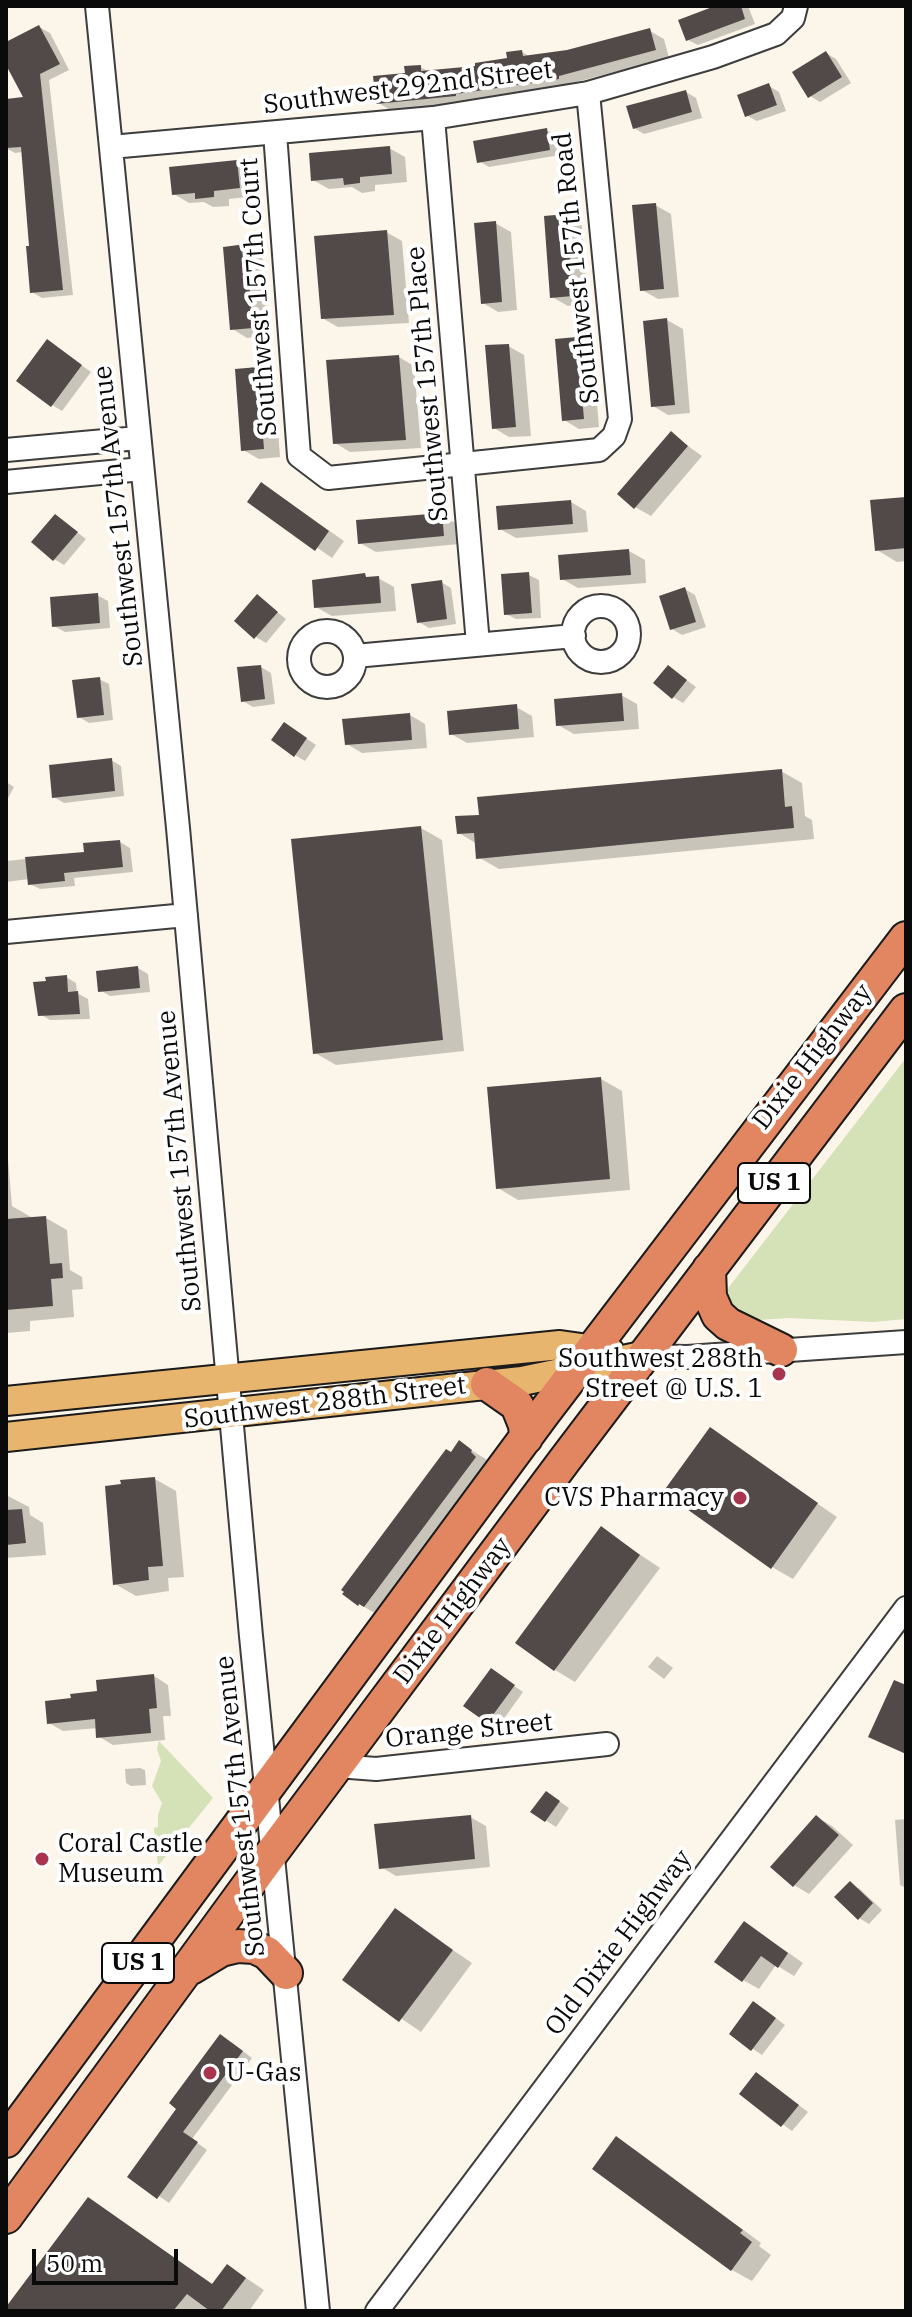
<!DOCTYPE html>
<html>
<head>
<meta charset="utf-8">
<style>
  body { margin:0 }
  #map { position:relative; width:912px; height:2317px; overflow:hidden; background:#fcf5e9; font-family:"IBM Plex Serif",serif }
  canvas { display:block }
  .frame { position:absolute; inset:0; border:8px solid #0a0a0a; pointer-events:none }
  .scale { position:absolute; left:32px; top:2249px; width:146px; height:36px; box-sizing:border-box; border:4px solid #0a0a0a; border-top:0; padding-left:10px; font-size:24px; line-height:28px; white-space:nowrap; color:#0a0a0a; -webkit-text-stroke:6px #fff; paint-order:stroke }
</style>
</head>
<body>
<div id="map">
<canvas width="912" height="2317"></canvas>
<div class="frame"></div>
<div class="scale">50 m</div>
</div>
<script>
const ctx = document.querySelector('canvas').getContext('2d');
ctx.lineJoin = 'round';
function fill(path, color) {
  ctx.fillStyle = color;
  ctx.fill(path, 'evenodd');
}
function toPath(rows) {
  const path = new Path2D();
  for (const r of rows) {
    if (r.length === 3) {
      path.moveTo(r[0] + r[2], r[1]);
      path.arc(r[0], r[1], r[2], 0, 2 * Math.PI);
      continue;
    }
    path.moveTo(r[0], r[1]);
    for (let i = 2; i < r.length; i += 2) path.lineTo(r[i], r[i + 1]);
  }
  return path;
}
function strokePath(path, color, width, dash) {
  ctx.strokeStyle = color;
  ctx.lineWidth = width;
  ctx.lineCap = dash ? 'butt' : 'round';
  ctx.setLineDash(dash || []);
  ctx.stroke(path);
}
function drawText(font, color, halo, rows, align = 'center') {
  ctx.font = font + ' "IBM Plex Serif",serif';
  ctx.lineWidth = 8;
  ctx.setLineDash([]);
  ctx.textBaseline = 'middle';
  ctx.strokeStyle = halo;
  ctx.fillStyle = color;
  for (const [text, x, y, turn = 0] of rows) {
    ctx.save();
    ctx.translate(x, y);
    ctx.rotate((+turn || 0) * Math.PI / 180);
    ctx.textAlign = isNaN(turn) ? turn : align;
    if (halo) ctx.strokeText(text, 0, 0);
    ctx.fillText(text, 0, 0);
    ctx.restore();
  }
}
const green = toPath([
  [906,1058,906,1319,873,1322,789,1318,758,1320,732,1310,726,1295,729,1287],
  [159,1741,213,1798,158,1866,154,1828,158,1827,158,1815,162,1803,152,1786,161,1761,157,1749]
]);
const shadow = toPath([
  [720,6,748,6,755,24,698,45,688,40],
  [39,27,50,33,69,70,49,80,73,295,42,298,32,292,32,247,23,152,15,153,6,148,6,101,26,99,6,61,6,44],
  [650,31,664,39,669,58,572,83,572,86,469,101,469,103,392,111,377,102,407,75,420,67,430,72,477,68,509,60,522,52,531,57,568,52],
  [826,53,836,59,851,83,820,102,810,96],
  [769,86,779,92,786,111,757,121,746,115],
  [686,92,696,98,702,118,644,134,634,128],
  [546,130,557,136,560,155,489,167,479,161],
  [389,148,405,157,407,182,375,185,375,191,362,193,352,187,329,189,313,180],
  [236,162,252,171,255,196,229,199,229,206,213,207,204,202,189,203,174,194],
  [655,205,671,214,679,297,658,299,642,290],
  [567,217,582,226,588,304,568,306,552,297],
  [495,223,511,232,517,310,498,312,483,303],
  [386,232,402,241,409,323,338,327,322,318],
  [246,247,262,256,268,336,247,338,231,328],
  [667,320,683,329,690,413,668,415,653,406],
  [577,339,592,348,599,427,579,429,564,420],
  [508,346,524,355,531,436,509,437,494,428],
  [58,348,91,372,62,411,52,405],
  [399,357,414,366,421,448,350,452,335,443],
  [258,369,274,378,280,457,259,459,243,450],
  [671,434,702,456,651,516,635,507],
  [277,494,344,541,332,558,250,501],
  [906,499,906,561,897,562,877,550],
  [571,502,586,511,588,532,516,538,500,529],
  [441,515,457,524,459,544,376,552,360,543],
  [56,516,86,539,64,565,54,559],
  [629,551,645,560,646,583,578,588,562,579],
  [529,575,539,580,541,618,516,619,506,614],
  [365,576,370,579,378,578,394,587,396,611,332,616,316,607],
  [441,582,451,588,456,624,429,628,419,622],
  [685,589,695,595,706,627,682,635,672,629],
  [97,595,108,601,110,628,65,632,54,626],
  [258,597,286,619,266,643,256,637],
  [261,667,271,673,275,704,253,707,243,701],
  [669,667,696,687,683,703,673,697],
  [99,679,109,684,113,720,89,723,79,717],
  [621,695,637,704,639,729,574,734,558,725],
  [516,707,532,716,534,737,467,743,451,734],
  [410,715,425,724,427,748,362,753,347,744],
  [294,730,316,745,305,761,295,755],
  [111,760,121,766,124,796,64,803,54,797],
  [781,771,802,783,805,816,812,820,814,839,499,869,478,857,477,844,459,833],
  [6,782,14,787,7,800,6,800],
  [421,828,442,840,464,1051,336,1065,315,1053],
  [120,842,130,848,133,872,74,878,75,886,40,889,30,884,29,879,6,882,6,861,86,853],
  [138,968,148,974,150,992,110,996,100,990],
  [66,977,76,983,77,993,88,999,90,1019,50,1020,40,1014],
  [601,1079,622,1091,630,1190,518,1200,498,1188],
  [6,1135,12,1206,31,1217,46,1218,67,1230,70,1270,82,1277,83,1289,72,1290,74,1317,30,1321,30,1331,6,1333],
  [710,1430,837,1517,793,1579,772,1567],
  [460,1443,492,1463,380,1616,359,1604],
  [155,1479,176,1491,184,1577,168,1578,169,1591,136,1596,115,1584,123,1486],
  [6,1495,29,1507,30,1515,43,1523,46,1555,6,1558],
  [602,1529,660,1568,575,1682,555,1670],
  [657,1656,673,1668,664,1679,648,1667],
  [154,1676,168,1685,171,1716,163,1716,165,1740,113,1745,98,1736,98,1728,63,1731,49,1723,73,1700],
  [501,1677,523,1692,498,1727,466,1706],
  [140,1768,145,1770,146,1785,131,1786,126,1783,125,1769],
  [556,1799,569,1808,556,1827,533,1812],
  [470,1817,486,1826,490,1867,396,1876,381,1867],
  [816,1817,832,1826,853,1845,809,1894,794,1885],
  [906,1819,906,1888,900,1885,895,1820],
  [850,1884,860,1889,882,1910,869,1924,859,1918],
  [395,1911,472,1963,421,2032,345,1980],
  [760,1933,803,1963,794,1976,776,1965,759,1989,743,1980],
  [764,2009,785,2025,762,2055,731,2034],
  [231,2042,252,2058,192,2139,207,2150,169,2203,130,2176],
  [767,2081,808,2112,792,2131,742,2094],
  [617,2139,637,2151,761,2243,759,2246,771,2255,752,2281,732,2270],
  [88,2200,214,2285,228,2266,264,2290,249,2311,6,2311]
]);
const building = toPath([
  [715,6,741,6,745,19,686,41,678,20],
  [39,25,60,64,40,74,63,290,30,293,26,246,29,246,21,147,6,148,6,99,23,97,6,65,6,42],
  [650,28,656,50,559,76,559,79,456,94,456,96,376,104,373,76,405,73,404,66,421,65,421,71,475,66,475,63,507,58,506,52,522,50,523,56,567,50],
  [826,51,842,77,808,98,792,72],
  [769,83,777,105,745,117,737,95],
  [686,90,692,112,633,129,626,106],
  [547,128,550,150,477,163,473,141],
  [390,146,392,174,360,177,360,183,344,185,343,178,311,181,309,153],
  [237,160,240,188,214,191,214,197,195,199,195,193,172,195,169,167],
  [656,203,664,289,640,291,632,205],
  [567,214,573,296,550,298,544,216],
  [496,221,502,302,481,304,474,223],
  [387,230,394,315,321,319,314,236],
  [246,244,253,328,230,330,223,247],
  [667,318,675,405,651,407,643,321],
  [577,337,584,419,562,421,555,339],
  [47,339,82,365,51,407,16,381],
  [509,344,516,427,492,429,485,345],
  [399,355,406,440,333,444,326,360],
  [258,367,264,449,241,451,235,369],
  [671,431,688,446,634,509,617,494],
  [261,482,329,531,315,551,247,502],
  [906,497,906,548,875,551,870,500],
  [571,500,573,524,498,530,496,506],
  [442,513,444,536,358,544,356,520],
  [55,514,78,532,53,561,31,542],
  [629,549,631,575,560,580,558,555],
  [529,572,532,613,504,615,501,574],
  [365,573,366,577,379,576,381,603,314,608,312,580],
  [442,580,447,619,417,623,411,584],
  [685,587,696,622,670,630,659,596],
  [98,593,100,623,52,627,50,597],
  [257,594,278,612,254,639,234,621],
  [261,665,265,699,241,702,237,667],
  [668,665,687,680,672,699,653,683],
  [100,677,104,715,77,718,72,680],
  [622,693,624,721,556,726,554,699],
  [517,704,519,729,449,735,447,711],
  [410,713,412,740,345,745,342,719],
  [284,722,307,738,294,757,271,740],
  [112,758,115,791,52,798,49,765],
  [782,769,785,807,792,806,794,828,476,859,474,833,457,834,455,816,479,815,477,797],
  [421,826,443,1040,313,1054,291,839],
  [120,840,123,867,64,873,65,881,28,885,25,857,84,852,83,843],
  [138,966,140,988,98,992,96,971],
  [67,975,68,992,78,991,80,1014,38,1016,33,982,46,981,45,977],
  [601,1077,610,1179,496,1189,487,1087],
  [46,1216,50,1264,62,1263,63,1278,51,1279,53,1306,6,1310,6,1219],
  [710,1427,818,1503,771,1569,663,1492],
  [459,1440,472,1450,471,1452,476,1457,364,1607,359,1604,358,1606,342,1594,344,1592,341,1590,446,1449,451,1452],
  [155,1477,163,1566,148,1567,149,1580,113,1585,105,1486,121,1484,120,1480],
  [22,1509,26,1543,6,1545,6,1510],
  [601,1526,640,1555,554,1671,515,1643],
  [491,1668,515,1685,487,1723,463,1706],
  [154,1674,157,1708,149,1709,151,1733,96,1738,95,1719,47,1724,45,1701,71,1698,70,1694,97,1691,96,1680],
  [894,1680,906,1685,906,1754,868,1737],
  [546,1791,560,1801,545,1822,530,1812],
  [471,1815,475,1859,379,1869,374,1824],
  [816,1815,839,1835,793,1887,770,1867],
  [850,1881,873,1903,858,1920,834,1897],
  [395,1908,453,1950,399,2022,342,1980],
  [744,1921,788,1953,778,1968,761,1956,742,1982,714,1962],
  [753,2001,776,2018,751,2051,729,2034],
  [220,2034,243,2051,183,2132,198,2142,157,2199,127,2177,176,2109,169,2103],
  [756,2072,799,2105,781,2127,739,2094],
  [616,2136,743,2230,740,2233,752,2242,731,2271,592,2169],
  [88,2197,212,2284,227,2264,246,2278,221,2311,210,2311,187,2294,173,2311,6,2311,6,2307]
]);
const minor = toPath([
  [97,6,178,828,251,1636,318,2311],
  [433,118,478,644],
  [275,133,299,456,328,478,599,450,614,436,620,419,588,93],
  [111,147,433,118,588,93,713,57,776,34,793,18,796,6],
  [6,450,138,438],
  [6,482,142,469],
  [601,634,28],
  [327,659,28],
  [355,656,574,636],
  [6,932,186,915],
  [642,1356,687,1357,906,1342],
  [337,1766,376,1769,607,1744],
  [377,2311,906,1608]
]);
const major = toPath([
  [6,1401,560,1345,610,1352],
  [6,1437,522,1381,642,1356]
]);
const highway = toPath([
  [709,1269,710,1297,718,1315,728,1324,781,1350],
  [487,1384,517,1405,525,1425,526,1438],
  [191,1968,221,1950,238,1946,254,1947,267,1953,286,1973],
  [6,2141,543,1414,906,938],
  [6,2217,274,1850,564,1461,906,1010]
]);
const markers = [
  [779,1374,8,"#a8344e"],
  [740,1498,8,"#a8344e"],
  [42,1859,8,"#a8344e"],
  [210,2073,8,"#a8344e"]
];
const shields = [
  [774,1183,72],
  [138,1963,72]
];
const shieldNames = [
  ["US 1",774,1183],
  ["US 1",138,1963]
];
const streetNames = [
  ["Southwest 292nd Street",408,88,-7],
  ["Southwest 157th Road",577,268,-96],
  ["Southwest 157th Court",259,297,-94],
  ["Southwest 157th Place",428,384,-95],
  ["Southwest 157th Avenue",119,516,-96],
  ["Dixie Highway",813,1057,-52],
  ["Southwest 157th Avenue",180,1161,-95],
  ["Southwest 288th Street",325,1403,-7],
  ["Dixie Highway",453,1611,-53],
  ["Orange Street",469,1731,-6],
  ["Southwest 157th Avenue",241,1806,-96],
  ["Old Dixie Highway",619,1943,-53]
];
const poiNames = [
  ["Southwest 288th",763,1359],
  ["Street @ U.S. 1",763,1389],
  ["CVS Pharmacy",724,1498],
  ["Coral Castle",58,1844,"left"],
  ["Museum",58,1874,"left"],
  ["U-Gas",226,2073,"left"]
];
fill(green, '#d5e2b8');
fill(shadow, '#0003');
fill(building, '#514a48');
strokePath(minor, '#3d3d3d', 26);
strokePath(major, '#1b1b1b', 32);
strokePath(highway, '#1b1b1b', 36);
strokePath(minor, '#fff', 22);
strokePath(major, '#e7b56e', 28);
strokePath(highway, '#e28662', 32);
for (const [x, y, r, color] of markers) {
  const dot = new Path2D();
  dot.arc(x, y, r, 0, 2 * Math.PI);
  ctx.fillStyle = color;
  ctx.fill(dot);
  strokePath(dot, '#fff', 3);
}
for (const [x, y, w] of shields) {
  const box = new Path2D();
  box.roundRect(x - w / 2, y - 20, w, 40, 6);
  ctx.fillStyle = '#fff';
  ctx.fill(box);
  strokePath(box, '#0a0a0a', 2);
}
drawText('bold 24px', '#0a0a0a', null, shieldNames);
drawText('26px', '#0a0a0a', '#fff', streetNames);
drawText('26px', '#0a0a0a', '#fff', poiNames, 'right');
</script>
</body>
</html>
